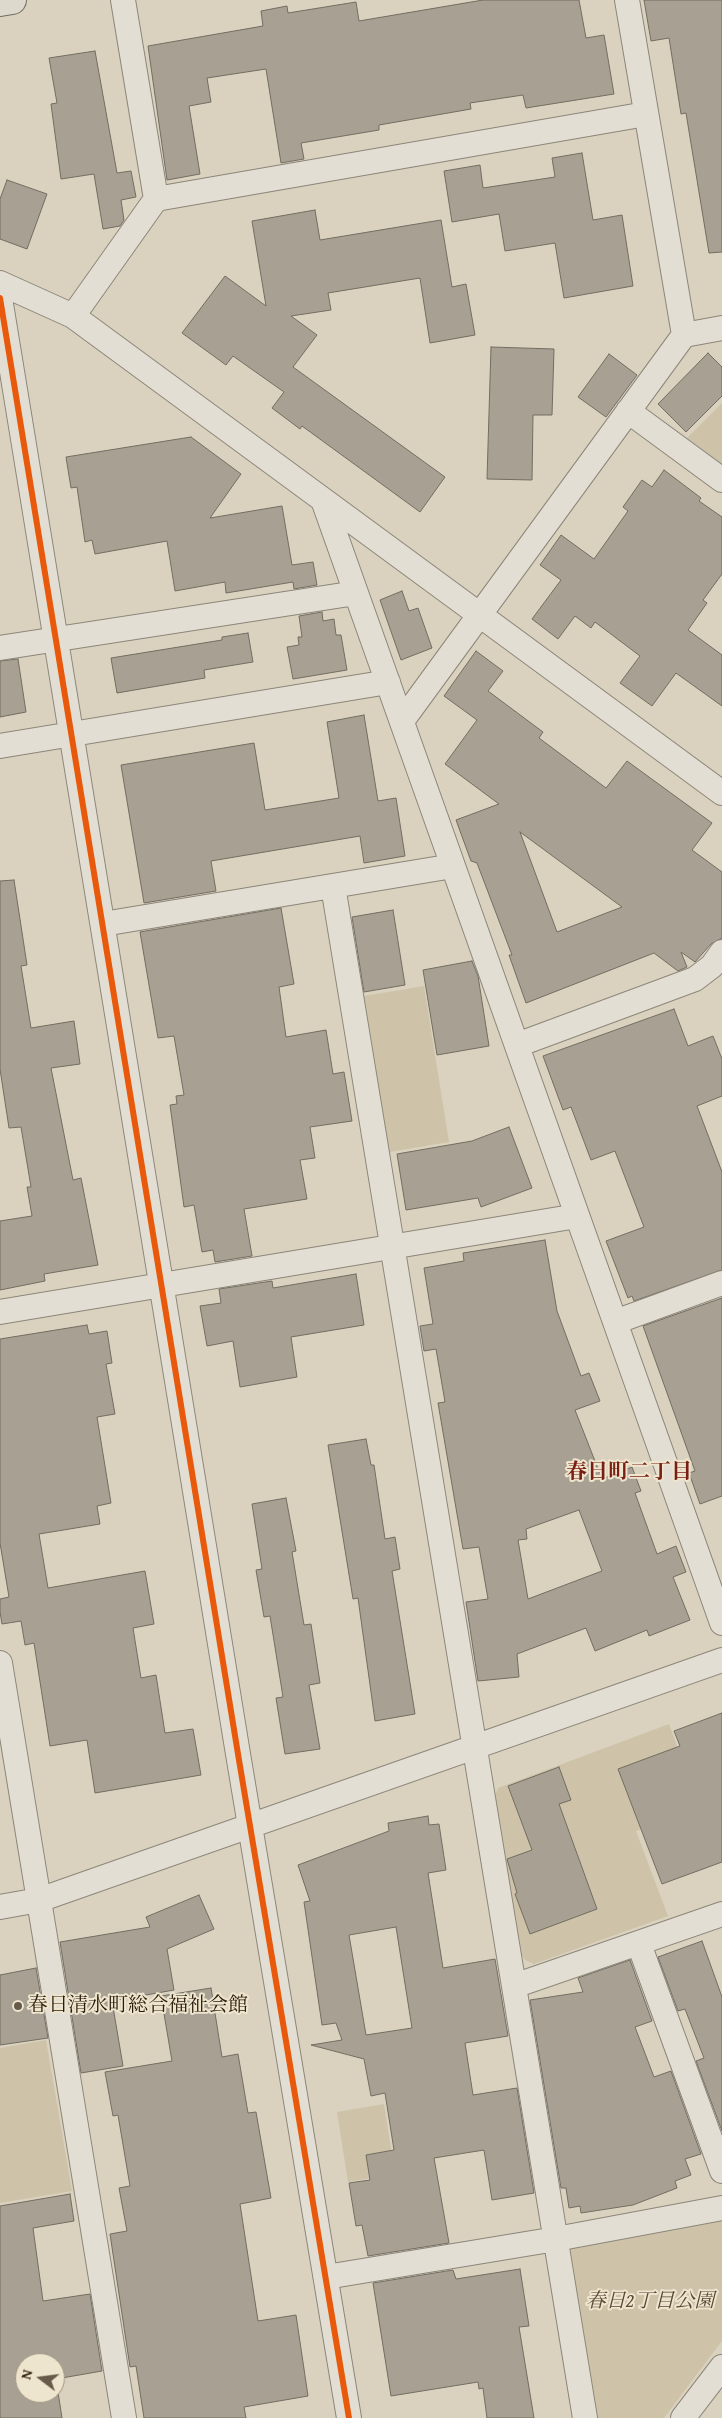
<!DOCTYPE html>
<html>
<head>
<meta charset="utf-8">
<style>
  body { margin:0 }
  #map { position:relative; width:722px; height:2418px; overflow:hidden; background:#dad2bf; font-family:"Gentium Book Plus",serif }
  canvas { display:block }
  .north { position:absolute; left:15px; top:2353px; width:50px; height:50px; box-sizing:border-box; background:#eee5ce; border:1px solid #a0947f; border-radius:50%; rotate:285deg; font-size:14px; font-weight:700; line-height:20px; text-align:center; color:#2a1a09 }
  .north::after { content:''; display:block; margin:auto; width:18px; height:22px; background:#685a49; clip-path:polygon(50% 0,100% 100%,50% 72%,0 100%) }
</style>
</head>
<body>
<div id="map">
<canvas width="722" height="2418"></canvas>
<div class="north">N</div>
</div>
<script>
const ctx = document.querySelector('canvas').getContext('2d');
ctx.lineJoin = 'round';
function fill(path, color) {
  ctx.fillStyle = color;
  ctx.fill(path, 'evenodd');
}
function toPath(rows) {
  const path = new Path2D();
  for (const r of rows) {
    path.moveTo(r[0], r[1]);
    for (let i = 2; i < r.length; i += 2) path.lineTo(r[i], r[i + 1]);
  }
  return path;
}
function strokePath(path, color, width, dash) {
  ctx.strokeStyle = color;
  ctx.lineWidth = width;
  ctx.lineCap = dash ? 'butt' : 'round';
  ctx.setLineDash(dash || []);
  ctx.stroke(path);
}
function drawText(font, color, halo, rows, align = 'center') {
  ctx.font = font + ' "Gentium Book Plus","Noto Serif JP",serif';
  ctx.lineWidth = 4;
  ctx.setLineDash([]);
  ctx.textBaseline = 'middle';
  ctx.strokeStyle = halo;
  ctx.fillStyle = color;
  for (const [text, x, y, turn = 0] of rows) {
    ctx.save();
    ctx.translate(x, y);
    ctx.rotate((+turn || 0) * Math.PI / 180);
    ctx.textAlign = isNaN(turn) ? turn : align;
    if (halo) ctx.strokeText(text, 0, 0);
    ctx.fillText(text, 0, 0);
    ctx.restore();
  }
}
const green = toPath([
  [722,403,722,464,687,438],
  [424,986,449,1142,384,1153,358,997],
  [669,1724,699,1807,636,1831,668,1916,534,1964,525,1960,521,1954,493,1800,498,1788],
  [46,2040,72,2191,0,2203,0,2048],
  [384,2104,395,2174,348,2182,337,2112],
  [722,2216,722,2341,664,2418,597,2418,567,2243]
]);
const building = toPath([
  [483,0,579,0,586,38,604,35,614,94,526,108,523,95,470,103,471,109,379,125,379,130,301,143,304,159,281,163,266,69,207,78,211,102,189,106,200,174,167,180,148,46,263,26,261,11,287,6,288,13,356,2,359,21,483,0],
  [644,0,722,0,722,252,709,253,686,113,681,114,669,38,651,41,644,0],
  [95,51,117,173,131,171,136,197,121,200,124,220,120,226,103,229,94,174,61,179,51,104,57,103,49,58,95,51],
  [582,153,593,220,622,215,633,286,564,298,555,243,505,251,499,214,452,222,444,171,480,165,483,188,555,177,552,158,582,153],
  [7,180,47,194,27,249,0,239,0,199,7,180],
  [315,210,320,240,441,220,452,287,466,284,475,335,430,343,420,278,328,293,331,310,291,316,317,335,293,367,445,477,420,512,302,426,300,429,272,408,284,392,233,356,226,365,182,333,225,276,266,306,252,221,315,210],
  [491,347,554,349,552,415,533,415,532,480,487,479,491,347],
  [708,353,722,367,722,396,686,432,658,404,708,353],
  [609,354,637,375,606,417,578,397,609,354],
  [191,437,241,474,210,518,282,506,292,565,313,562,317,585,294,589,293,582,226,593,225,582,175,591,167,541,95,554,92,540,85,542,77,487,71,488,66,457,191,437],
  [664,470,701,498,699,501,722,517,722,574,703,600,707,603,688,630,722,655,722,706,676,673,652,706,620,683,640,656,595,622,591,628,575,616,558,639,532,619,561,580,540,565,561,535,594,559,628,511,623,507,642,480,652,487,664,470],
  [402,591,409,611,418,608,432,648,401,660,380,600,402,591],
  [322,612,323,621,334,619,336,635,341,635,347,670,293,679,287,647,299,645,298,637,302,637,299,616,322,612],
  [248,633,253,662,204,670,205,678,117,693,111,658,222,640,222,637,248,633],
  [476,651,503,671,488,691,543,732,539,738,606,788,627,761,712,823,692,850,722,872,722,938,711,944,695,962,681,952,687,967,678,971,654,953,526,1003,509,955,512,955,477,863,471,861,456,820,499,804,445,764,477,720,444,696,476,651],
  [520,832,622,907,557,932,520,832],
  [18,659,26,712,0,717,0,661,18,659],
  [364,715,378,801,396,798,405,856,364,863,360,836,211,861,216,891,144,903,121,765,254,743,265,810,339,798,327,722,364,715],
  [14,880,27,965,21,966,31,1028,74,1021,80,1064,51,1068,73,1180,81,1178,98,1265,44,1274,45,1281,0,1290,0,1221,32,1216,27,1187,31,1187,21,1127,9,1128,0,1069,0,881,14,880],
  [281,908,294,984,279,987,286,1037,326,1030,333,1074,344,1072,352,1121,310,1127,315,1158,300,1160,307,1199,244,1209,252,1256,215,1262,213,1250,202,1252,194,1205,184,1207,170,1105,177,1104,176,1096,184,1095,174,1036,158,1038,140,932,281,908],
  [393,910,405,985,364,992,352,917,393,910],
  [472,961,478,976,489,1046,437,1055,423,970,472,961],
  [674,1009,688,1046,713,1036,722,1059,722,1096,697,1106,722,1172,722,1270,634,1301,632,1296,628,1298,606,1241,644,1227,615,1151,591,1160,571,1107,563,1110,543,1056,674,1009],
  [509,1127,532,1188,481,1207,478,1198,406,1210,397,1154,472,1141,509,1127],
  [545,1240,557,1311,581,1376,589,1373,600,1401,575,1410,602,1479,632,1467,641,1491,635,1493,657,1554,676,1546,686,1572,673,1577,690,1620,649,1636,647,1630,595,1651,586,1628,517,1654,519,1677,478,1681,466,1602,488,1599,479,1547,463,1549,438,1403,445,1402,436,1349,424,1351,420,1326,433,1324,424,1268,464,1261,463,1253,545,1240],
  [579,1510,602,1571,528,1599,518,1540,527,1539,526,1529,579,1510],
  [356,1274,364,1325,291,1337,297,1377,240,1387,233,1341,207,1346,200,1306,221,1303,219,1289,272,1281,273,1288,356,1274],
  [722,1298,722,1496,700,1504,689,1473,695,1471,643,1326,722,1298],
  [87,1325,89,1334,107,1331,112,1363,106,1364,115,1414,97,1417,111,1503,97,1506,100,1524,39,1534,48,1588,145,1571,154,1624,133,1628,141,1678,156,1675,165,1733,193,1729,201,1775,95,1793,87,1740,50,1746,34,1643,25,1645,21,1621,2,1624,0,1612,0,1599,9,1597,0,1543,0,1339,87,1325],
  [366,1439,371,1465,374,1465,385,1539,395,1537,400,1569,392,1571,415,1714,375,1721,358,1598,353,1599,328,1445,366,1439],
  [286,1498,296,1551,292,1552,304,1625,311,1624,320,1683,309,1685,320,1749,285,1754,276,1698,283,1697,270,1616,264,1617,256,1570,262,1569,252,1504,286,1498],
  [722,1713,722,1862,662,1884,618,1769,680,1746,674,1731,722,1713],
  [559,1767,571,1800,559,1804,597,1909,530,1934,515,1894,517,1893,507,1859,532,1850,508,1786,559,1767],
  [428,1816,429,1825,439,1824,446,1870,428,1873,443,1968,495,1959,508,2036,465,2043,473,2095,517,2088,534,2193,492,2200,484,2150,434,2158,449,2243,368,2256,362,2225,356,2226,349,2183,370,2180,366,2155,394,2150,385,2093,371,2096,364,2059,311,2045,342,2040,336,2023,322,2025,304,1902,310,1901,298,1865,389,1831,388,1823,428,1816],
  [396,1927,412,2028,366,2035,349,1935,396,1927],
  [199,1895,214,1929,167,1949,174,1990,112,2001,123,2066,81,2073,60,1942,150,1927,146,1917,199,1895],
  [702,1941,722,1997,722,2131,696,2061,704,2058,685,2009,678,2011,658,1957,702,1941],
  [630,1960,652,2021,635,2027,654,2077,671,2071,701,2154,685,2159,691,2175,675,2181,677,2188,633,2205,581,2213,580,2206,569,2208,566,2188,561,2188,530,2000,583,1992,578,1978,630,1960],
  [36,1968,48,2038,0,2045,0,1975,36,1968],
  [211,1988,222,2057,238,2054,248,2113,256,2112,271,2198,240,2204,258,2321,296,2315,308,2396,244,2407,246,2418,144,2418,136,2366,130,2367,110,2234,127,2231,119,2188,130,2186,118,2115,113,2116,105,2072,172,2061,161,1996,211,1988],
  [70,2194,74,2221,33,2228,43,2301,90,2294,102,2371,56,2379,62,2418,0,2418,0,2206,70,2194],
  [25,2363,55,2363,55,2393,25,2393,25,2363],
  [520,2269,529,2326,519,2327,534,2418,487,2418,483,2388,479,2389,478,2382,391,2396,373,2283,453,2270,456,2279,520,2269]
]);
const street = toPath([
  [123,0,156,199],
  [627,0,684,335],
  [0,283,73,316,722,793],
  [0,298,239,1760,349,2418],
  [73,316,156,199,646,114],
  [628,411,722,480],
  [323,500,722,1623],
  [0,648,356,593],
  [402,721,684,335,722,328],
  [0,746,388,682],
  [333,886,585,2418],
  [103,924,453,866],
  [517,1045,695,979,712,966,722,952],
  [0,1312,577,1216],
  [615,1322,722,1283],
  [0,1663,124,2418],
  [0,1907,39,1900,722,1660],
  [639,1944,722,2171],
  [514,1986,722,1914],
  [326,2277,556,2239,722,2208],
  [683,2418,722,2367]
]);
const highway = toPath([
  [0,2,12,0]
]);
const cycleway = toPath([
  [0,298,239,1760,349,2418]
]);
const markers = [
  [18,2006,5,"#685a49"]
];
const poiNames = [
  ["春日清水町総合福祉会館",28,2006]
];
const parkNames = [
  ["春日2丁目公園",650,2302]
];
const neighbourhoodNames = [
  ["春日町二丁目",629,1473]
];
fill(green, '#cec3a9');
fill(building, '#a7a093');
strokePath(building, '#736d61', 1);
strokePath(street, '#8c8679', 26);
strokePath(highway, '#736d61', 30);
strokePath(street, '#e2ded4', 24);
strokePath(highway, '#ddd9cd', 28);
strokePath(cycleway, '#e8590c', 6);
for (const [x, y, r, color] of markers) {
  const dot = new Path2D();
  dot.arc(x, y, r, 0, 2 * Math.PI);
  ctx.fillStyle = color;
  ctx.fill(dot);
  strokePath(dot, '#eee5ce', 2);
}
drawText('20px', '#2a1a09', '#eee5ce', poiNames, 'left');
drawText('italic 20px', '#584934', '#eee5ce', parkNames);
drawText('bold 21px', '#7a1f14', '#eee5ce', neighbourhoodNames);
</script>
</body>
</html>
